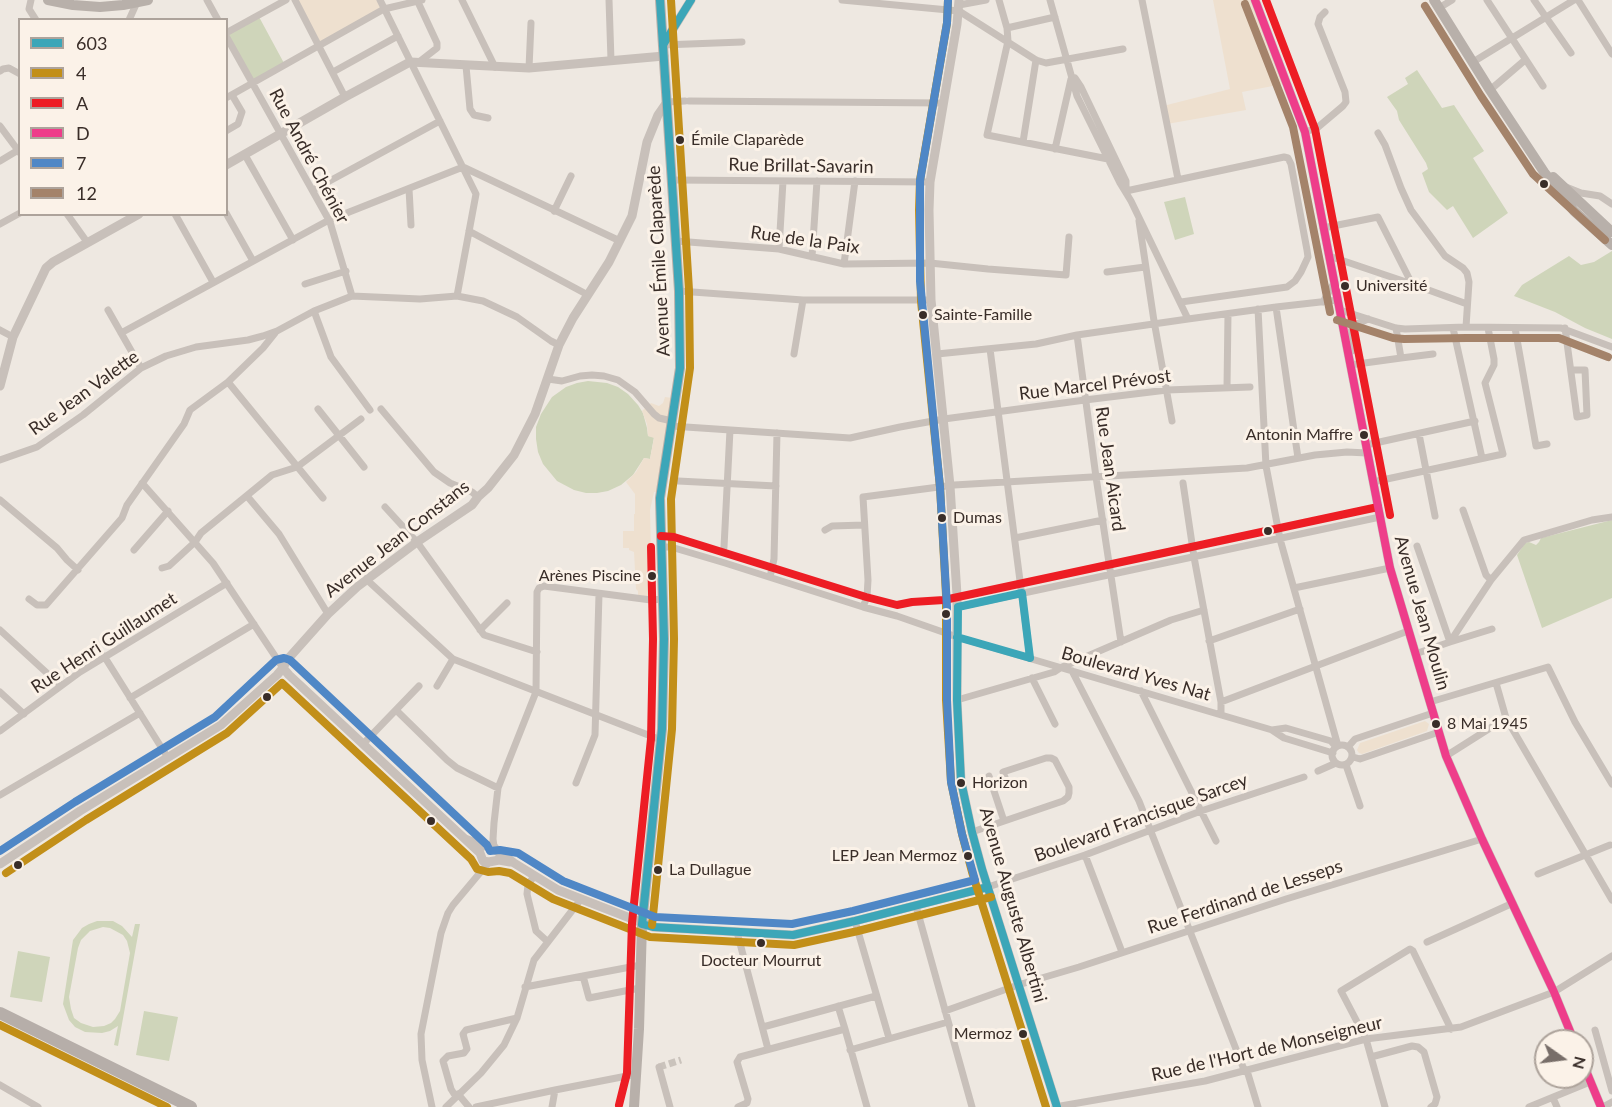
<!DOCTYPE html>
<html>
<head>
<meta charset="utf-8">
<style>
  body { margin:0 }
  #map { position:relative; width:1612px; height:1107px; overflow:hidden; background:#eee8e1; font-family:Lato,sans-serif }
  canvas { display:block }
  .legend { position:absolute; left:18px; top:18px; width:210px; height:198px; box-sizing:border-box; background:#fbf2e8; border:2px solid #ada39b; margin:0; padding:8px 10px; list-style:none; font-size:18px; color:#392d28 }
  .legend li { display:flex; align-items:center; gap:12px; height:30px }
  .legend b { width:30px; border:2px solid #ada39b }
  .north { position:absolute; left:1534px; top:1029px; width:60px; height:60px; box-sizing:border-box; background:#fbf2e8; border:2px solid #ada39b; border-radius:50%; rotate:104deg; font-size:16px; font-weight:700; line-height:24px; text-align:center; color:#392d28 }
  .north::after { content:''; display:block; margin:auto; width:21px; height:27px; background:#786e69; clip-path:polygon(50% 0,100% 100%,50% 72%,0 100%) }
</style>
</head>
<body>
<div id="map">
<canvas width="1612" height="1107"></canvas>
<ul class="legend">
<li><b style="height:8px;background:#3ca6b8"></b>603</li>
<li><b style="height:8px;background:#c28f19"></b>4</li>
<li><b style="height:8px;background:#ed1d24"></b>A</li>
<li><b style="height:8px;background:#ee3d8a"></b>D</li>
<li><b style="height:8px;background:#4f87c6"></b>7</li>
<li><b style="height:8px;background:#a4836a"></b>12</li>
</ul>
<div class="north">N</div>
</div>
<script>
const ctx = document.querySelector('canvas').getContext('2d');
ctx.lineJoin = 'round';
function fill(path, color) {
  ctx.fillStyle = color;
  ctx.fill(path, 'evenodd');
}
function toPath(rows) {
  const path = new Path2D();
  for (const r of rows) {
    if (r.length === 3) {
      path.moveTo(r[0] + r[2], r[1]);
      path.arc(r[0], r[1], r[2], 0, 2 * Math.PI);
      continue;
    }
    path.moveTo(r[0], r[1]);
    for (let i = 2; i < r.length; i += 2) path.lineTo(r[i], r[i + 1]);
  }
  return path;
}
function strokePath(path, color, width, dash) {
  ctx.strokeStyle = color;
  ctx.lineWidth = width;
  ctx.lineCap = dash ? 'butt' : 'round';
  ctx.setLineDash(dash || []);
  ctx.stroke(path);
}
function drawText(font, color, halo, rows, align = 'center') {
  ctx.font = font + ' Lato,sans-serif';
  ctx.lineWidth = 6;
  ctx.setLineDash([]);
  ctx.textBaseline = 'middle';
  ctx.strokeStyle = halo;
  ctx.fillStyle = color;
  for (const [text, x, y, turn = 0] of rows) {
    ctx.save();
    ctx.translate(x, y);
    ctx.rotate((+turn || 0) * Math.PI / 180);
    ctx.textAlign = isNaN(turn) ? turn : align;
    if (halo) ctx.strokeText(text, 0, 0);
    ctx.fillText(text, 0, 0);
    ctx.restore();
  }
}
const green = toPath([
  [258,15,285,65,253,83,227,36],
  [1417,70,1442,108,1454,105,1484,151,1473,158,1508,213,1473,238,1453,206,1447,210,1429,192,1422,173,1428,169,1426,163,1399,120,1397,111,1387,97,1408,84,1405,78],
  [1185,197,1194,234,1175,240,1164,202],
  [1612,251,1612,339,1585,328,1555,312,1514,296,1522,285,1569,256,1581,265,1594,262],
  [588,381,607,383,618,387,628,394,638,405,643,413,647,428,648,436,654,437,650,459,644,458,633,475,621,485,608,491,597,493,586,493,574,490,557,481,543,464,538,452,536,439,536,427,541,414,552,397,566,387,577,383],
  [1612,520,1612,598,1542,628,1517,555,1525,543,1529,542,1536,545,1539,542,1541,538],
  [97,921,113,921,122,926,132,937,135,924,140,924,118,1046,114,1045,118,1026,110,1031,102,1033,85,1032,75,1027,69,1020,63,1004,73,940,82,928,89,924],
  [103,927,110,928,123,935,127,941,130,953,120,1011,115,1019,111,1023,104,1026,93,1027,81,1023,74,1018,71,1009,69,997,78,948,81,940,90,931],
  [18,951,50,957,42,1002,10,997],
  [144,1011,178,1017,169,1061,136,1055]
]);
const plaza = toPath([
  [295,0,380,0,384,9,319,45],
  [1213,0,1255,0,1288,83,1242,92,1246,110,1167,124,1163,106,1230,89],
  [665,397,673,398,656,492,654,492,650,510,652,594,649,597,638,595,638,591,636,589,634,552,629,550,629,548,623,548,623,531,634,531,634,514,635,514,635,494,626,482,636,472,644,458,650,459,654,438,648,436,647,424,642,411,651,403,659,406,663,403],
  [1425,721,1429,724,1427,731,1362,754,1359,753,1357,750,1360,743]
]);
const minorTunnel = toPath([
  [659,1067,681,1060]
]);
const minor = toPath([
  [31,0,29,9,36,20],
  [207,0,218,20],
  [295,0,345,97],
  [380,0,476,194,457,296],
  [417,0,437,43,437,48,419,62],
  [462,0,495,67],
  [609,0,611,60],
  [842,0,959,11,1036,60,1046,63,1123,49],
  [999,0,1007,28,1008,41,987,135,1108,159],
  [1050,0,1077,96,1120,183,1131,201,1188,319,1276,307,1338,300],
  [1142,0,1178,179],
  [1487,0,1543,86],
  [1534,0,1571,53],
  [1578,0,1612,54],
  [959,5,986,0],
  [1439,8,1452,0],
  [129,20,138,0],
  [1007,28,1055,17],
  [226,33,286,0],
  [226,36,330,222,352,296],
  [663,45,742,42],
  [1473,62,1574,0],
  [466,66,470,109,474,115,488,118],
  [529,68,531,23],
  [0,71,3,69,9,68,20,74],
  [333,72,398,36],
  [1075,78,1081,87,1126,181,1126,190],
  [1490,90,1525,60],
  [226,98,384,9,422,0],
  [689,101,943,103],
  [667,102,685,101],
  [0,126,20,153],
  [226,131,238,124,242,112,232,95],
  [1305,132,1317,128,1343,106,1346,102,1345,92,1318,24,1320,17,1325,12],
  [1378,133,1385,145,1401,188,1411,210,1445,256,1463,268,1467,273,1469,282,1466,327],
  [1023,142,1036,60],
  [1055,149,1071,79],
  [245,155,293,240],
  [0,161,20,149],
  [672,180,930,182],
  [1566,187,1581,193,1600,196,1612,204],
  [409,189,411,225],
  [313,190,440,121],
  [1126,191,1284,157,1288,158,1291,164,1307,250,1308,257,1301,272,1295,281,1287,287,1181,302],
  [554,211,571,176],
  [226,213,253,261],
  [67,214,87,242],
  [175,214,213,282],
  [1139,221,1154,321,1172,421],
  [0,224,20,213],
  [1323,228,1378,217,1412,284],
  [469,231,588,295],
  [676,241,779,249,844,264,930,263,988,269,1066,275,1069,237],
  [779,249,783,181],
  [1329,256,1412,284,1467,304],
  [812,257,817,181],
  [844,264,855,181],
  [1107,272,1145,267],
  [305,284,346,271],
  [679,291,803,300,931,300],
  [1323,302,1334,283],
  [1276,307,1298,458],
  [1258,309,1266,466,1280,539,1338,746],
  [108,310,141,368],
  [1340,310,1396,328,1405,329,1466,327,1561,328,1612,347],
  [314,311,331,357,370,410],
  [1453,328,1482,458],
  [1515,328,1536,446,1547,444],
  [1565,328,1577,417,1587,415,1585,370,1571,370],
  [0,330,13,337],
  [121,333,329,220,463,167,620,241],
  [1077,335,1096,477,1121,642],
  [990,349,1030,658],
  [1352,351,1350,334,1352,329,1355,325,1368,319],
  [794,354,803,300],
  [937,354,1036,344,1077,335,1188,319],
  [1401,358,1433,354],
  [1351,362,1350,365,1401,358,1396,328],
  [548,379,562,381,580,376,592,375,604,376,618,380,635,392,654,414,659,418,672,421],
  [228,382,323,498],
  [1227,387,1228,314],
  [318,409,364,467],
  [381,409,434,472,450,483,472,492,478,497],
  [671,426,850,438,900,427,944,419,1085,400,1167,390,1250,387],
  [1419,434,1435,516],
  [1366,445,1475,421],
  [0,460,37,447,83,415,141,368,166,356,196,347,248,340,263,336,277,331,314,311,352,296,420,299,457,296,483,301,517,317,551,341,559,345],
  [678,481,776,486],
  [1373,482,1503,454,1485,383,1494,365,1494,359,1488,328],
  [142,483,213,563,283,668],
  [1183,483,1194,557,1221,702,1221,714],
  [247,496,279,534,328,614],
  [0,500,57,548,67,560,78,570],
  [385,507,417,542,484,635,537,652],
  [1463,510,1486,575,1491,580],
  [825,530,832,526,864,525],
  [1015,538,1103,520],
  [1417,546,1450,642,1492,629],
  [661,547,671,547,725,563,863,607,897,616,957,637,1272,730,1284,738,1333,753],
  [724,547,730,430],
  [134,550,168,511],
  [162,568,169,566,195,542,201,533,272,475,297,467,361,419],
  [770,577,774,559,777,433],
  [366,579,453,659,661,740],
  [1294,588,1390,568],
  [29,599,37,605,46,605,122,518,127,505,184,424,190,410,228,382,263,348,275,333],
  [863,607,867,597,868,580,863,497,954,485,1247,468,1315,455,1347,452,1367,453],
  [958,607,1380,517],
  [0,630,60,685],
  [480,630,507,603],
  [1209,641,1300,609],
  [1415,654,1450,642,1491,580,1524,540,1592,520,1612,517],
  [104,656,168,758],
  [1072,671,1139,801,1243,1067,1248,1074,1258,1107],
  [1032,678,1055,724],
  [1496,683,1506,718,1612,900],
  [437,686,453,659],
  [1141,691,1216,841],
  [0,692,24,714],
  [130,698,254,624],
  [957,700,1054,672,1060,668,1171,620,1204,610],
  [1221,702,1408,631],
  [1430,702,1548,667,1575,722,1612,784],
  [396,710,447,760,457,768,498,788],
  [1272,730,1286,728,1331,741,1336,747],
  [0,731,80,672,227,583],
  [363,744,419,686],
  [1342,755,10],
  [1348,747,1355,739,1433,713],
  [1446,756,1506,718],
  [1353,757,1360,759,1439,732],
  [1346,765,1360,806],
  [1318,771,1336,763],
  [989,776,1004,821],
  [576,783,595,735,599,594],
  [0,795,140,713],
  [972,832,1063,801,1068,797,1069,793,1069,787,1055,760,1051,758,1046,758,1003,772,1007,783],
  [494,847,493,839,494,823,498,788,536,692,537,592,539,588,544,586,651,600,663,599],
  [1085,855,1122,952],
  [1538,874,1610,845],
  [534,876,528,885,527,894,536,931,548,942],
  [988,887,1085,855,1201,811,1304,777],
  [916,906,972,1107],
  [855,921,889,1038],
  [737,932,768,1049],
  [1427,942,1513,903],
  [583,976,589,998,640,988],
  [525,987,641,965],
  [838,1006,845,1029],
  [945,1011,1018,985,1079,967,1286,899,1482,839],
  [763,1027,876,996],
  [1595,1030,1612,1091],
  [850,1050,948,1022],
  [1371,1057,1412,1046,1418,1047,1424,1052,1437,1097,1435,1104,1431,1107],
  [659,1067,670,1107],
  [0,1085,38,1107],
  [458,1094,469,1107],
  [456,1097,451,1089,443,1061,448,1056,464,1053,467,1049,463,1034,466,1030,517,1018],
  [1553,1098,1557,1107],
  [432,1107,422,1060,421,1034,441,933,448,913,453,905,489,862],
  [446,1107,481,1073,504,1045,517,1018,534,960,581,899],
  [476,1107,555,1090,637,1074],
  [552,1107,555,1090],
  [738,1107,747,1103,748,1099,737,1062,740,1057,845,1029,867,1107],
  [1055,1107,1205,1081,1366,1039,1461,1027,1554,992,1612,956],
  [1385,1107,1366,1039,1341,991,1410,949,1413,951,1451,1029],
  [1529,1107,1590,1082],
  [1603,1107,1612,1102]
]);
const tertiary = toPath([
  [959,0,957,24,930,182,929,210,931,300,950,486,957,595,957,700,961,781,972,832,982,869,1057,1107],
  [1255,0,1305,132,1390,568,1446,756,1482,839,1554,992,1574,1041],
  [663,45,691,0],
  [226,165,345,97,410,62,529,68,664,56],
  [0,386,13,337,46,268,53,262,139,214],
  [283,668,289,675,465,839,480,853,483,861,489,862,499,860,510,862],
  [465,839,483,846,492,845,497,851,514,863,558,890,653,927,793,935,855,921,988,887],
  [0,864,80,811,221,725,277,675,283,668,287,660,328,614,357,587,417,542,472,505,478,497,488,488,514,455,535,414,559,345,573,318,609,262,632,216,647,142,658,115,667,102],
  [1582,1061,1601,1107]
]);
const secondary = toPath([
  [48,0,73,5,100,7,123,5,148,0],
  [1434,0,1490,90,1544,172,1574,211,1612,245],
  [1553,177,1612,232],
  [634,1107,639,1029,642,924,662,729,664,639,660,498,680,368,679,291,660,0]
]);
const primary = toPath([
  [0,1013,191,1107]
]);
const bus1 = toPath([
  [663,45,691,0],
  [1022,593,1030,658],
  [958,607,957,700,961,781,972,832,982,869,1057,1107],
  [958,607,1022,593],
  [957,637,1030,658],
  [642,924,662,729,664,639,660,498,680,368,679,291,660,0],
  [642,924,653,927,793,935,855,921,988,887]
]);
const bus2 = toPath([
  [948,0,947,23,920,180,919,210,921,301,940,487,946,595,946,700,951,782,962,834,972,872,1046,1107],
  [6,873,86,820,227,733,282,683,471,859,477,869,488,872,499,871,510,873,553,899,650,937,794,945,858,931,991,897],
  [652,925,672,729,674,639,671,499,690,368,689,290,671,0],
  [0,1025,167,1107]
]);
const bus3 = toPath([
  [1266,0,1315,129,1390,515],
  [661,536,674,537,866,597,897,605,912,602,944,600,1378,507],
  [619,1105,627,1073,632,923,651,739,653,639,651,547]
]);
const bus4 = toPath([
  [1255,0,1305,132,1390,568,1446,756,1482,839,1554,992,1574,1041],
  [1582,1061,1601,1107]
]);
const bus5 = toPath([
  [0,851,75,802,215,717,276,660,284,658,290,660,487,845,490,851,500,850,518,853,563,881,655,917,792,924,853,911,975,880,962,834,951,782,947,700,947,607,940,487,920,281,920,181,947,23,948,0]
]);
const bus6 = toPath([
  [1245,4,1293,127,1330,312],
  [1425,6,1481,96,1533,174,1605,240],
  [1337,320,1393,338,1404,339,1466,338,1559,338,1608,357]
]);
const markers = [
  [680,140,5,"#392d28"],
  [1544,184,5,"#392d28"],
  [1345,286,5,"#392d28"],
  [923,315,5,"#392d28"],
  [1364,435,5,"#392d28"],
  [942,518,5,"#392d28"],
  [1268,531,5,"#392d28"],
  [652,576,5,"#392d28"],
  [946,614,5,"#392d28"],
  [267,697,5,"#392d28"],
  [1436,724,5,"#392d28"],
  [961,783,5,"#392d28"],
  [431,821,5,"#392d28"],
  [968,856,5,"#392d28"],
  [18,865,5,"#392d28"],
  [658,870,5,"#392d28"],
  [761,943,5,"#392d28"],
  [1023,1034,5,"#392d28"]
];
const busNames = [
  ["Émile Claparède",691,140],
  ["Université",1356,286],
  ["Sainte-Famille",934,315],
  ["Antonin Maffre",1353,435,"right"],
  ["Dumas",953,518],
  ["Arènes Piscine",641,576,"right"],
  ["8 Mai 1945",1447,724],
  ["Horizon",972,783],
  ["LEP Jean Mermoz",957,856,"right"],
  ["La Dullague",669,870],
  ["Docteur Mourrut",761,961,"center"],
  ["Mermoz",1012,1034,"right"]
];
const streetNames = [
  ["Rue André Chénier",309,156,62],
  ["Rue Brillat-Savarin",801,166,1],
  ["Rue de la Paix",805,240,8],
  ["Avenue Émile Claparède",659,261,-93],
  ["Rue Marcel Prévost",1095,385,-7],
  ["Rue Jean Valette",84,393,-36],
  ["Rue Jean Aicard",1110,469,82],
  ["Avenue Jean Constans",397,539,-38],
  ["Avenue Jean Moulin",1422,613,74],
  ["Rue Henri Guillaumet",104,643,-33],
  ["Boulevard Yves Nat",1136,674,16],
  ["Boulevard Francisque Sarcey",1141,818,-20],
  ["Rue Ferdinand de Lesseps",1245,897,-18],
  ["Avenue Auguste Albertini",1013,905,74],
  ["Rue de l'Hort de Monseigneur",1267,1049,-13]
];
fill(green, '#cfd5ba');
fill(plaza, '#eee0cf');
strokePath(minorTunnel, '#cac3bc', 7, [7, 3.5]);
strokePath(minor, '#c8c0ba', 7);
strokePath(tertiary, '#c8c0ba', 9);
strokePath(secondary, '#b8b0aa', 10);
strokePath(primary, '#b6aea9', 12);
strokePath(bus1, '#3ca6b8', 8);
strokePath(bus2, '#c28f19', 8);
strokePath(bus3, '#ed1d24', 8);
strokePath(bus4, '#ee3d8a', 8);
strokePath(bus5, '#4f87c6', 8);
strokePath(bus6, '#a4836a', 8);
for (const [x, y, r, color] of markers) {
  const dot = new Path2D();
  dot.arc(x, y, r, 0, 2 * Math.PI);
  ctx.fillStyle = color;
  ctx.fill(dot);
  strokePath(dot, '#fbf2e8', 2);
}
drawText('16px', '#392d28', '#fbf2e8', busNames, 'left');
drawText('18px', '#392d28', '#fbf2e8', streetNames);
</script>
</body>
</html>
